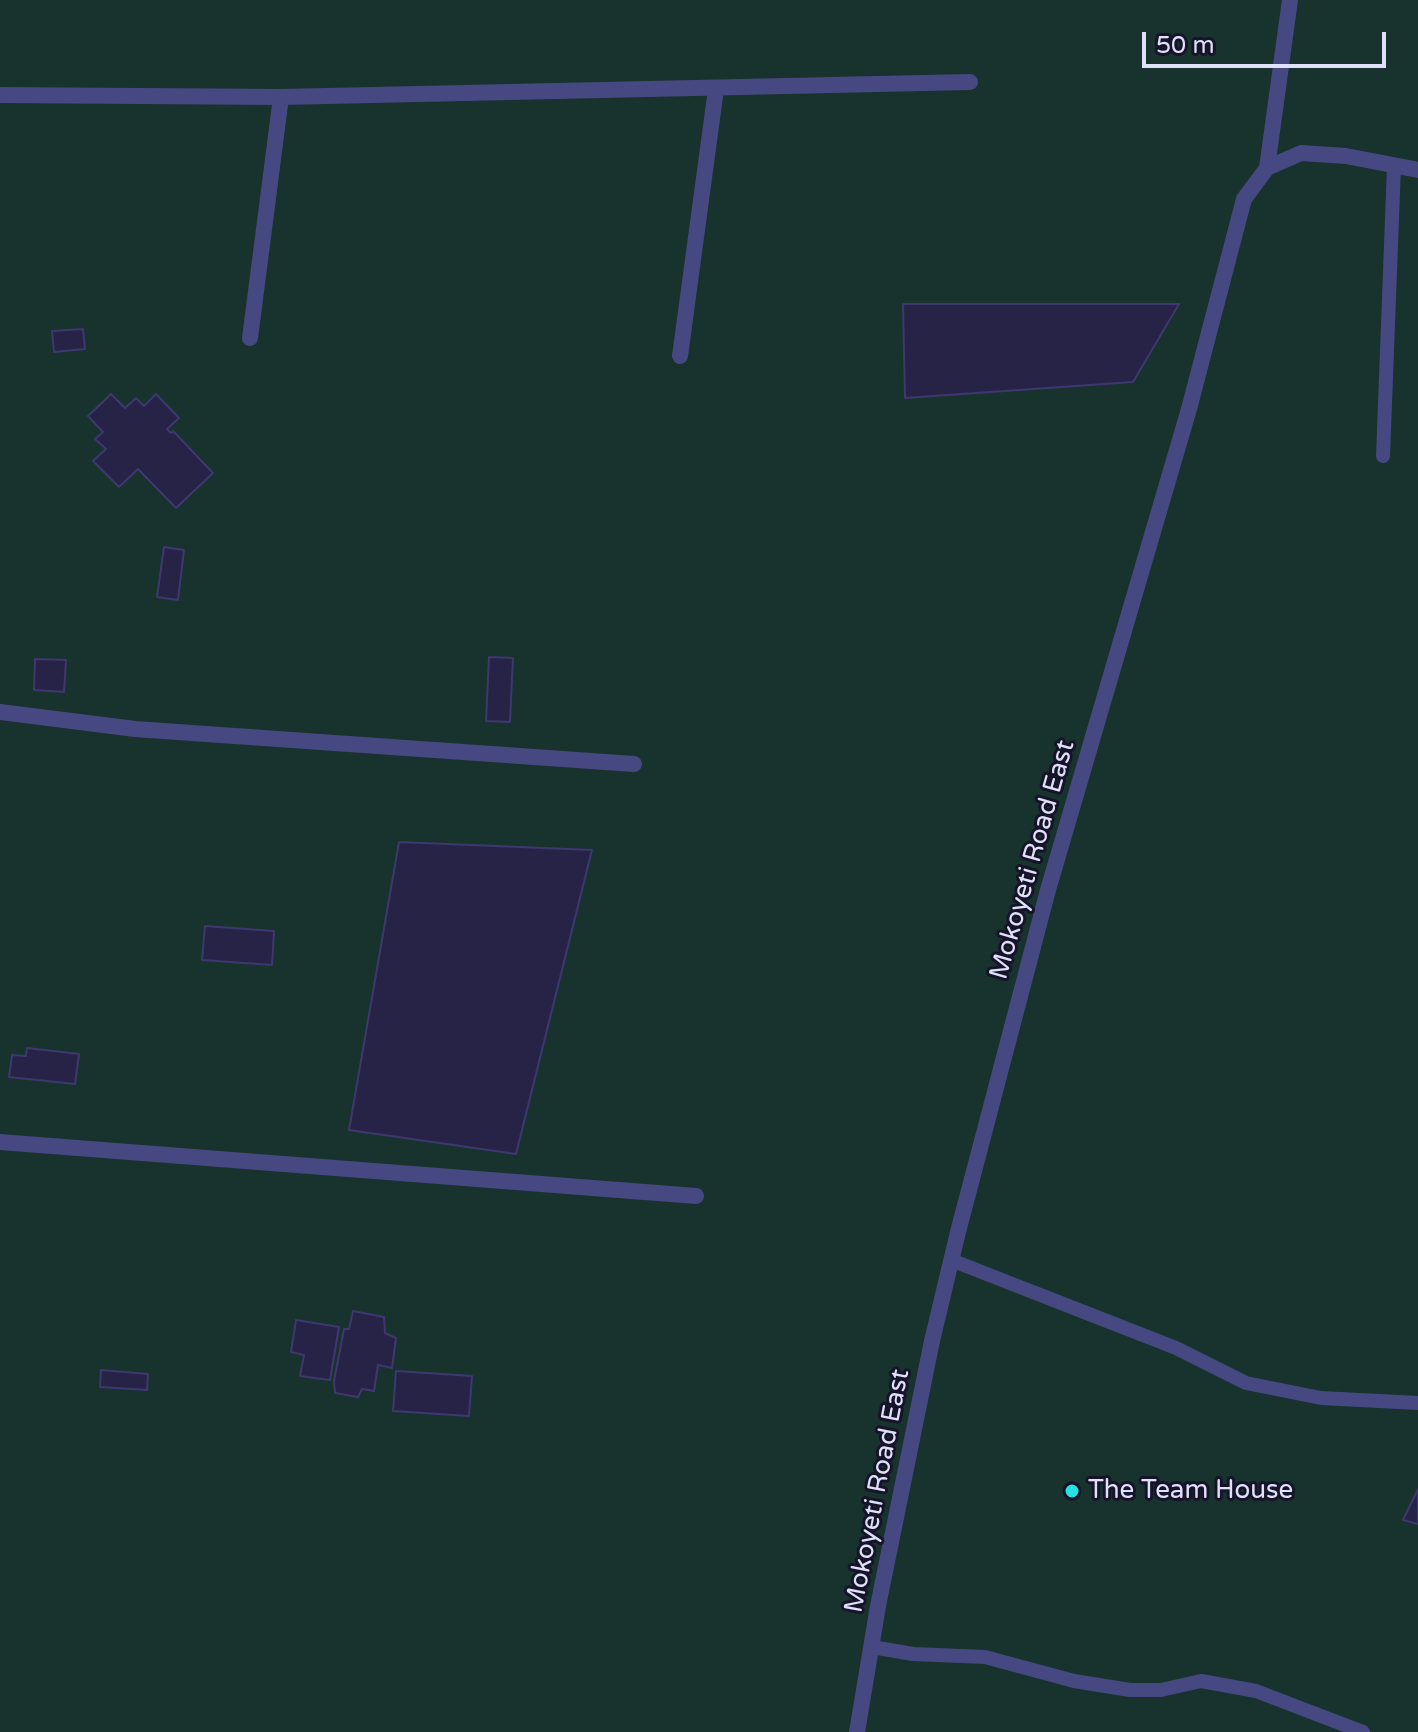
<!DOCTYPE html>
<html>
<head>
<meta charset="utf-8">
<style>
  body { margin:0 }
  #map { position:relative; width:1418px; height:1732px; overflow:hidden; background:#161428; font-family:"Varela Round",sans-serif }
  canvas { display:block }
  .scale { position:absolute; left:1142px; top:32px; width:244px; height:36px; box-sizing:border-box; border:4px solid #e0e0fb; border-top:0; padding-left:10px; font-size:24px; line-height:28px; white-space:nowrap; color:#e0e0fb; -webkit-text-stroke:6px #161428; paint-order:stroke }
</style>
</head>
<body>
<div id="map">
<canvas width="1418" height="1732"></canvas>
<div class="scale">50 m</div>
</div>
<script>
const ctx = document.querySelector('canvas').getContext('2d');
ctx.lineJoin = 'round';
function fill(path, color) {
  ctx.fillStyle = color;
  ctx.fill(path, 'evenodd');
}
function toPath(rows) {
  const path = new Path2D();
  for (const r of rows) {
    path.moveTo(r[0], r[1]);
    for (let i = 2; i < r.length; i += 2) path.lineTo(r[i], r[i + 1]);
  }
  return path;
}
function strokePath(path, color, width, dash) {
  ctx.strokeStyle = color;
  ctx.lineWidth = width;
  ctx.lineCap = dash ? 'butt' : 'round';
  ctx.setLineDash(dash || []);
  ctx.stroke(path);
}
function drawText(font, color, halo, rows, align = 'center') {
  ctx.font = font + ' "Varela Round",sans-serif';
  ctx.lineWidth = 6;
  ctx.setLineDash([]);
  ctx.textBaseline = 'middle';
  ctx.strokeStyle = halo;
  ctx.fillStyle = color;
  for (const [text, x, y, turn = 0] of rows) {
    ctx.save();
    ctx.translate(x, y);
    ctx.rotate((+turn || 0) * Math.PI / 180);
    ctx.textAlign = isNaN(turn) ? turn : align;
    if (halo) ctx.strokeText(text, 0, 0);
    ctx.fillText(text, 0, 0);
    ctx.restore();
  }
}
const green = toPath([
  [0,0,1418,0,1418,1732,0,1732]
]);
const building = toPath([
  [903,304,1179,304,1133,382,905,398,903,304],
  [83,329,85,349,54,352,52,331,83,329],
  [111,394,125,408,136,398,144,406,156,394,179,418,167,429,171,433,173,431,213,473,176,508,138,469,119,487,93,461,106,449,95,439,103,432,88,416,111,394],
  [164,547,184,550,178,600,157,597,164,547],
  [489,657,513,658,510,722,486,721,489,657],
  [35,659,66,660,64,692,34,690,35,659],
  [399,842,592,850,516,1154,349,1130,399,842],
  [205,926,274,931,272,965,202,960,205,926],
  [27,1048,79,1054,75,1084,9,1077,12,1055,26,1056,27,1048],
  [353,1311,384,1317,385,1333,396,1338,392,1368,378,1365,374,1391,362,1389,358,1397,335,1393,334,1381,344,1329,349,1329,353,1311],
  [296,1320,339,1327,330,1380,300,1376,304,1355,291,1352,296,1320],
  [101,1370,148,1374,147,1390,100,1387,101,1370],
  [396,1371,472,1376,469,1416,393,1411,396,1371],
  [1418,1489,1418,1524,1403,1520,1418,1489]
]);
const lane = toPath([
  [1383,456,1394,166],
  [951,1260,1176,1348,1246,1383,1321,1398,1418,1403],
  [872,1647,913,1654,985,1657,1074,1681,1130,1690,1161,1690,1201,1681,1256,1691,1363,1732]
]);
const street = toPath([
  [0,95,281,97,970,82],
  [1267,168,1290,0],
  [250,338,281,97],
  [680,356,716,89],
  [0,712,135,729,634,764],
  [0,1142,696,1196],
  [857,1732,878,1606,932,1341,958,1232,1048,890,1189,409,1244,199,1267,168,1301,153,1346,156,1418,170]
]);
const markers = [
  [1072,1491,8,"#25e1e2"]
];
const streetNames = [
  ["Mokoyeti Road East",1033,860,-74],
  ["Mokoyeti Road East",878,1491,-79]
];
const poiNames = [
  ["The Team House",1088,1491]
];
fill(green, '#18322e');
fill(building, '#272347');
strokePath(building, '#3e3870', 2);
strokePath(lane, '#464981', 14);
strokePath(street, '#464981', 16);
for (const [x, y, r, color] of markers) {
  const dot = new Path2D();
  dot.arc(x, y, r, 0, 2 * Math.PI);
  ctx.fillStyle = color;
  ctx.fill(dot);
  strokePath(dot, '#161428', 3);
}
drawText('26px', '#e0e0fb', '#161428', streetNames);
drawText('26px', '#e0e0fb', '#161428', poiNames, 'left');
</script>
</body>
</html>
